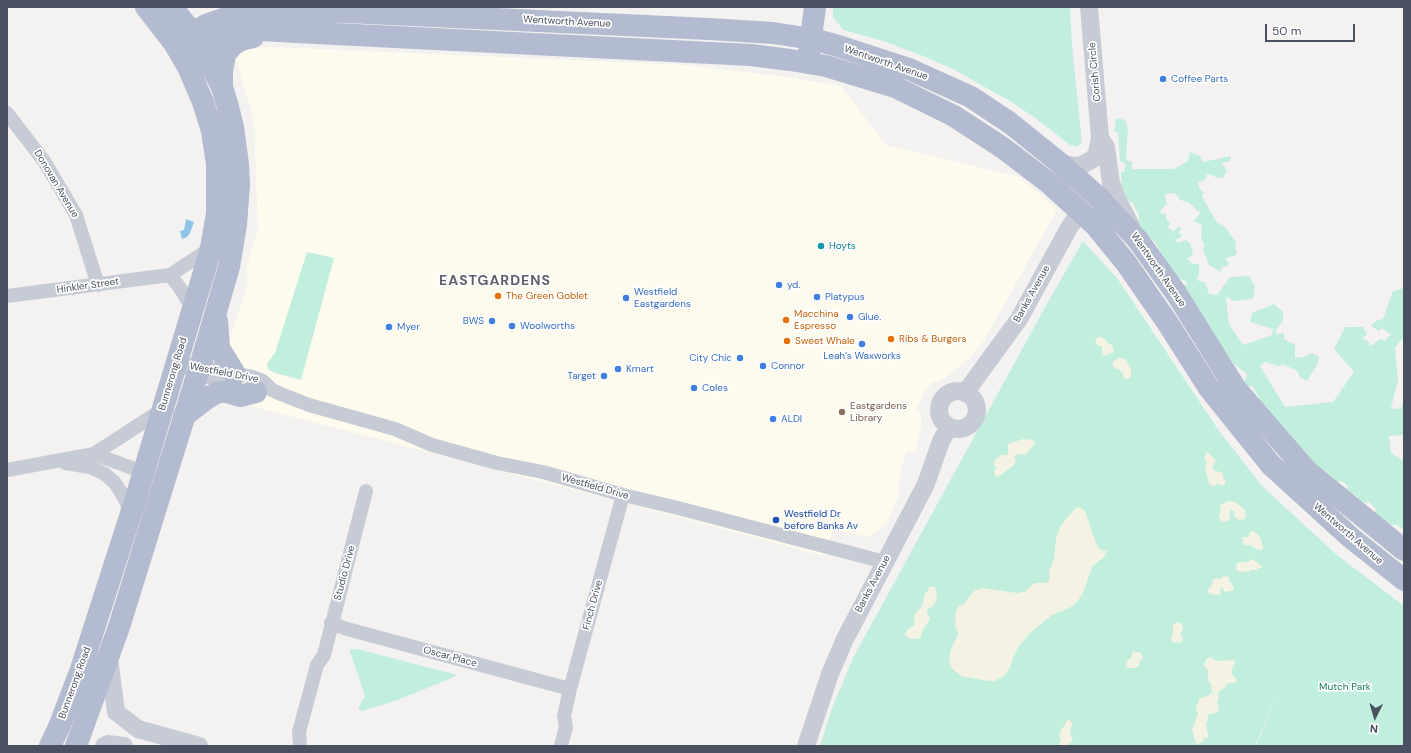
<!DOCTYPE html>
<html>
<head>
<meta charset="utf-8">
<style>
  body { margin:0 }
  #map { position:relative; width:1411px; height:753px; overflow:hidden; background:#f4f2f1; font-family:"DM Sans",sans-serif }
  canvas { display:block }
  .frame { position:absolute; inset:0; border:8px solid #49505f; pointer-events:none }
  .north { position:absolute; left:1355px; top:697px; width:40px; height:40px; -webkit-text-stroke:3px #fff; paint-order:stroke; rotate:185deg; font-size:11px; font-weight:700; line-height:16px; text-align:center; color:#49505f }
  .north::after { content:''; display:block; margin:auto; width:14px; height:18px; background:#49505f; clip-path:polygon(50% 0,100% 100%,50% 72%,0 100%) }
  .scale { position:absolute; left:1265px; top:24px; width:90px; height:18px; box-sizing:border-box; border:2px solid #49505f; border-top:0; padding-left:5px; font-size:12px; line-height:14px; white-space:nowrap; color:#49505f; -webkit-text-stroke:3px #fff; paint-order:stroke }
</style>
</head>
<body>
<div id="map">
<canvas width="1411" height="753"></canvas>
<div class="frame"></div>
<div class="north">N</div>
<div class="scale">50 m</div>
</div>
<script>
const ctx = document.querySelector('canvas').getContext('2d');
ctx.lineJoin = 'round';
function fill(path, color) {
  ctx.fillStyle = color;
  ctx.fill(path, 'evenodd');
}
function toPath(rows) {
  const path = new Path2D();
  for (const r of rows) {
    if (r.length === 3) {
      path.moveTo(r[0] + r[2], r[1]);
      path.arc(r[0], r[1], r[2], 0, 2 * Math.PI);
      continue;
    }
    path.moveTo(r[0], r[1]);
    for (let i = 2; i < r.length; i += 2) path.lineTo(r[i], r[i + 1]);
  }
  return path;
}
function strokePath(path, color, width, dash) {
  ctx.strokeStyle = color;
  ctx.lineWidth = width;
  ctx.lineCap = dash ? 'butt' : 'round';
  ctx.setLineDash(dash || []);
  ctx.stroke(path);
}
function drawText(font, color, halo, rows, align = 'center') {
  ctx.font = font + ' "DM Sans",sans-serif';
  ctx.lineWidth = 3.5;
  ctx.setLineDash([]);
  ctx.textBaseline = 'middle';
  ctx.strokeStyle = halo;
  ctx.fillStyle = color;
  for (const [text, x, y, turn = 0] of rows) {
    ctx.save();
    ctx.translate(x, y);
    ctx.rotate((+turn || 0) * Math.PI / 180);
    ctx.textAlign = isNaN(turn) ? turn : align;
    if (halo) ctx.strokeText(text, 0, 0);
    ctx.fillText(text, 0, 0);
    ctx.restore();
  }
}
const commercial = toPath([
  [270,47,685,65,779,76,841,86,886,145,1019,177,1056,208,1055,213,985,339,969,359,940,381,932,382,923,395,916,410,921,413,921,428,916,452,906,451,898,484,899,496,887,522,875,533,867,537,833,529,825,556,712,526,228,400,238,358,228,345,248,283,246,268,258,230,254,122,236,59,244,49]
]);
const green = toPath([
  [833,7,1070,7,1072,45,1082,142,1077,147,1070,145,1038,120,1013,103,955,70,923,56,883,41,843,30,833,17],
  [1116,118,1125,120,1128,128,1126,160,1132,162,1132,169,1174,169,1188,161,1190,152,1200,156,1203,162,1231,156,1230,161,1222,163,1227,171,1223,178,1215,177,1211,174,1206,175,1206,179,1198,183,1200,189,1204,193,1202,196,1217,223,1223,225,1236,242,1235,247,1237,251,1235,256,1228,257,1225,260,1229,262,1227,266,1222,267,1221,272,1209,265,1203,250,1204,244,1201,239,1202,225,1194,221,1200,213,1188,202,1180,200,1175,193,1166,194,1165,197,1167,204,1160,211,1161,214,1165,213,1166,215,1166,219,1170,223,1168,228,1174,231,1179,226,1181,229,1178,232,1182,235,1179,239,1174,239,1178,243,1186,240,1191,244,1191,248,1193,252,1192,256,1187,258,1192,264,1199,264,1199,276,1196,278,1199,281,1205,282,1209,294,1217,295,1230,277,1249,276,1255,286,1253,299,1233,301,1226,296,1229,324,1243,345,1272,335,1273,329,1250,322,1252,313,1274,304,1283,312,1283,321,1276,330,1276,334,1284,333,1284,339,1295,345,1295,358,1304,357,1312,353,1319,357,1317,365,1307,381,1300,377,1297,371,1283,364,1279,366,1264,362,1260,366,1285,407,1333,402,1354,372,1334,349,1345,327,1363,327,1367,334,1362,339,1367,340,1370,346,1381,339,1386,341,1387,337,1392,336,1382,328,1379,331,1371,326,1376,321,1383,319,1393,291,1404,288,1404,336,1395,348,1398,381,1391,408,1401,409,1404,399,1404,435,1389,436,1391,453,1404,461,1404,530,1396,524,1393,525,1374,518,1376,509,1369,502,1365,503,1358,499,1358,497,1353,494,1347,493,1346,490,1348,486,1342,481,1337,482,1324,470,1318,473,1305,451,1299,450,1269,413,1269,410,1260,401,1259,397,1253,387,1248,386,1244,382,1247,374,1234,364,1208,326,1183,285,1188,285,1186,281,1179,279,1170,269,1165,259,1153,239,1144,237,1146,232,1134,228,1139,221,1139,215,1132,202,1127,200,1122,191,1121,172,1125,171,1125,163,1120,161,1118,133,1114,131],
  [1083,241,1117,278,1217,428,1262,486,1337,555,1404,606,1404,746,1256,746,1282,684,1255,746,820,746,832,708,854,656,1049,300],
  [307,252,334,258,301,380,275,373,268,369,267,365,268,362,275,353],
  [352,649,357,649,454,674,456,675,454,677,425,689,392,702,362,711,358,708,365,696,350,652,350,650]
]);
const sand = toPath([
  [1097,337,1101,337,1106,340,1107,343,1112,345,1114,352,1104,356,1102,355,1102,347,1095,344],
  [1120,357,1126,360,1131,369,1131,376,1129,378,1124,379,1123,374,1120,370,1116,369,1113,365,1113,361],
  [1023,439,1032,440,1035,442,1034,445,1025,455,1016,454,1014,457,1016,460,1015,464,1005,472,996,478,994,471,996,468,994,465,995,460,1001,455,1006,455,1008,454,1008,444],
  [1208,452,1216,461,1213,464,1213,470,1223,473,1223,478,1226,482,1223,486,1218,484,1213,486,1209,483,1205,468,1207,462,1204,459,1206,453],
  [1228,501,1235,502,1245,510,1246,516,1245,519,1239,520,1235,517,1234,511,1231,510,1229,513,1230,520,1221,522,1219,516,1221,511,1220,505],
  [1079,507,1084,510,1086,514,1097,546,1101,550,1107,551,1105,556,1092,567,1083,593,1079,599,1073,606,1052,615,1030,633,1017,649,1013,658,1010,668,1003,677,994,681,989,681,961,676,957,673,951,667,949,659,951,649,958,635,958,631,955,627,956,611,958,607,964,604,974,591,982,588,1017,593,1026,591,1035,583,1046,583,1048,582,1050,578,1049,571,1054,559,1056,539,1059,529,1064,521,1076,508],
  [1251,531,1255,532,1260,537,1263,546,1262,550,1258,550,1250,545,1246,545,1243,544,1242,537,1248,537],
  [1252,559,1257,562,1262,567,1262,568,1259,568,1256,570,1251,570,1248,572,1246,571,1244,572,1237,571,1236,566,1238,562,1248,562],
  [1223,576,1229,577,1229,581,1233,585,1234,590,1225,592,1222,588,1220,588,1221,594,1219,595,1209,594,1208,590,1213,583,1212,580,1217,578,1221,579],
  [929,587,935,587,937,594,936,601,933,606,926,610,930,619,923,630,921,637,918,639,912,639,907,637,905,634,908,629,915,625,914,623,915,614,923,605,925,593,928,591],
  [1179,622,1182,624,1183,629,1180,634,1183,640,1181,642,1175,643,1171,640,1173,633,1173,624],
  [1133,651,1141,653,1143,657,1140,661,1139,666,1135,668,1128,668,1126,667,1126,664,1129,659,1131,658],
  [1211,657,1216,661,1234,660,1235,664,1231,671,1233,676,1236,678,1236,680,1235,683,1228,683,1226,685,1225,688,1220,690,1218,694,1219,698,1217,703,1219,706,1218,711,1213,714,1208,714,1208,720,1206,724,1208,734,1208,738,1204,738,1203,742,1197,744,1196,743,1192,730,1198,714,1196,709,1199,699,1209,695,1212,692,1211,684,1208,681,1208,671,1204,665,1206,659],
  [1068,719,1070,720,1072,723,1070,733,1073,740,1067,746,1058,746,1061,741,1059,734]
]);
const water = toPath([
  [186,219,194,222,190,233,187,237,182,239,180,231,184,230]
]);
const minor = toPath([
  [7,113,44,161,76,215,98,285],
  [7,296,170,275],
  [193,310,180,288,170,275,211,248],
  [176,365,200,366,253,377,263,381,272,390,281,394,309,405,395,429,432,445,497,463,543,472,623,495,678,508,885,562],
  [191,371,236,386],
  [94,454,162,410],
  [65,463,90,467,105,474,115,483,124,497,131,513],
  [7,470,94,454,143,472],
  [331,623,347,629,570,689],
  [300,746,299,732,317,665,324,655,366,491],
  [561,746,566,727,564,716,570,689,623,495]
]);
const tertiary = toPath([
  [1100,138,1106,147,1111,183,1117,199,1131,226],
  [1061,164,1074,166,1082,165,1093,159,1097,153,1100,138,1089,7],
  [958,410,19],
  [965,393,1019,319,1070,226,1081,212],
  [109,658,116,712,138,729,199,746],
  [104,746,108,744,124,746],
  [806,746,830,674,845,639,926,484,941,441,949,427]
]);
const primary = toPath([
  [174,43,206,25,229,17,294,11,347,12,709,29,773,33,812,39,835,45,909,69,971,97,1010,123,1061,164,1098,197,1138,240,1176,293,1236,389,1307,471,1404,550],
  [809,53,815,7],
  [183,58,201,46,218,38,238,32,261,30,296,32,751,55,790,60,826,66,895,87,954,116,1003,148,1049,183,1081,212,1096,226,1126,263,1167,322,1209,388,1271,465,1350,537,1404,580],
  [222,87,222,71,225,54,233,45,241,40,253,37],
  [217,321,219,348,235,374],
  [184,416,206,399,218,392,227,392,240,396,256,392],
  [50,746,59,727,80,672,135,501,204,272,211,248,217,213,217,164,212,131,203,102,188,67,174,43,146,7],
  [76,746,119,627,200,366,229,267,236,225,239,185,238,164,233,127,228,107,222,87,201,46,192,32,172,7]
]);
const markers = [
  [1163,79,4,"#3f7fe0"],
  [821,246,4,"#0f9aa8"],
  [779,285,4,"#3f7fe0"],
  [498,296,4,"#e8710a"],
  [817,297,4,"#3f7fe0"],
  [626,298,4,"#3f7fe0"],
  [850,317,4,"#3f7fe0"],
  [786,320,4,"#e8710a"],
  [492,321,4,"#3f7fe0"],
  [512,326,4,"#3f7fe0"],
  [389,327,4,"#3f7fe0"],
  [891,339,4,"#e8710a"],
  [787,341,4,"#e8710a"],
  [862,344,4,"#3f7fe0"],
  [740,358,4,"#3f7fe0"],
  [763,366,4,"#3f7fe0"],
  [618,369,4,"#3f7fe0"],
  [604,376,4,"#3f7fe0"],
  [694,388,4,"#3f7fe0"],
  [842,412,4,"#8d6e63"],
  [773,419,4,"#3f7fe0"],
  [776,520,4,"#1a4fb4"]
];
const streetNames = [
  ["Wentworth Avenue",567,22,3],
  ["Wentworth Avenue",886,63,19],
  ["Corish Circle",1095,72,-95],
  ["Donovan Avenue",56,184,59],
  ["Wentworth Avenue",1158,270,55],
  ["Hinkler Street",88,286,-8],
  ["Banks Avenue",1032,294,-61],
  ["Westfield Drive",224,373,11],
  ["Bunnerong Road",173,374,-73],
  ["Westfield Drive",595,487,16],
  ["Wentworth Avenue",1348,534,41],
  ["Studio Drive",345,573,-75],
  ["Banks Avenue",873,584,-62],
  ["Finch Drive",593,605,-75],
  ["Oscar Place",450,657,15],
  ["Bunnerong Road",75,683,-70]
];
const shopNames = [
  ["Coffee Parts",1171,79],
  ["yd.",787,285],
  ["Westfield",634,292],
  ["Eastgardens",634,304],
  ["Platypus",825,297],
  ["Glue.",858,317],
  ["BWS",484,321,"right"],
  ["Woolworths",520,326],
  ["Myer",397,327],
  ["Leah’s Waxworks",862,356,"center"],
  ["City Chic",732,358,"right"],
  ["Connor",771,366],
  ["Kmart",626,369],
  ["Target",596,376,"right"],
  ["Coles",702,388],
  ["ALDI",781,419]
];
const cultureNames = [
  ["Hoyts",829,246]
];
const foodNames = [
  ["The Green Goblet",506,296],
  ["Macchina",794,314],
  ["Espresso",794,326],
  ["Ribs & Burgers",899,339],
  ["Sweet Whale",795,341]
];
const educationNames = [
  ["Eastgardens",850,406],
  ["Library",850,418]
];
const transitNames = [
  ["Westfield Dr",784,514],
  ["before Banks Av",784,526]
];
const parkNames = [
  ["Mutch Park",1345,687]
];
const districtNames = [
  ["EASTGARDENS",495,281]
];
fill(commercial, '#fcfbed');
fill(green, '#c2efdd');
fill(sand, '#f4f2e3');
fill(water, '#90c5eb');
strokePath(minor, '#c6cbd5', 14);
strokePath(tertiary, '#c6cbd5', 18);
strokePath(primary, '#b2bbcf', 22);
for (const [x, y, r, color] of markers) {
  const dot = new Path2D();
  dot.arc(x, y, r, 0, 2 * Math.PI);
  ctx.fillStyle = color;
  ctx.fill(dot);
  strokePath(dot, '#fff', 1.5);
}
drawText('10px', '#49505f', '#fff', streetNames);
drawText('10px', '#366cbe', '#fff', shopNames, 'left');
drawText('10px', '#0d838f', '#fff', cultureNames, 'left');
drawText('10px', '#c56008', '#fff', foodNames, 'left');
drawText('10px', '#785e54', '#fff', educationNames, 'left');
drawText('10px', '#164399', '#fff', transitNames, 'left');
drawText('10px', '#198162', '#fff', parkNames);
ctx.letterSpacing = '1px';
drawText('bold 14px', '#5e6066', '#fff', districtNames);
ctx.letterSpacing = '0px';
</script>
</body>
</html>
